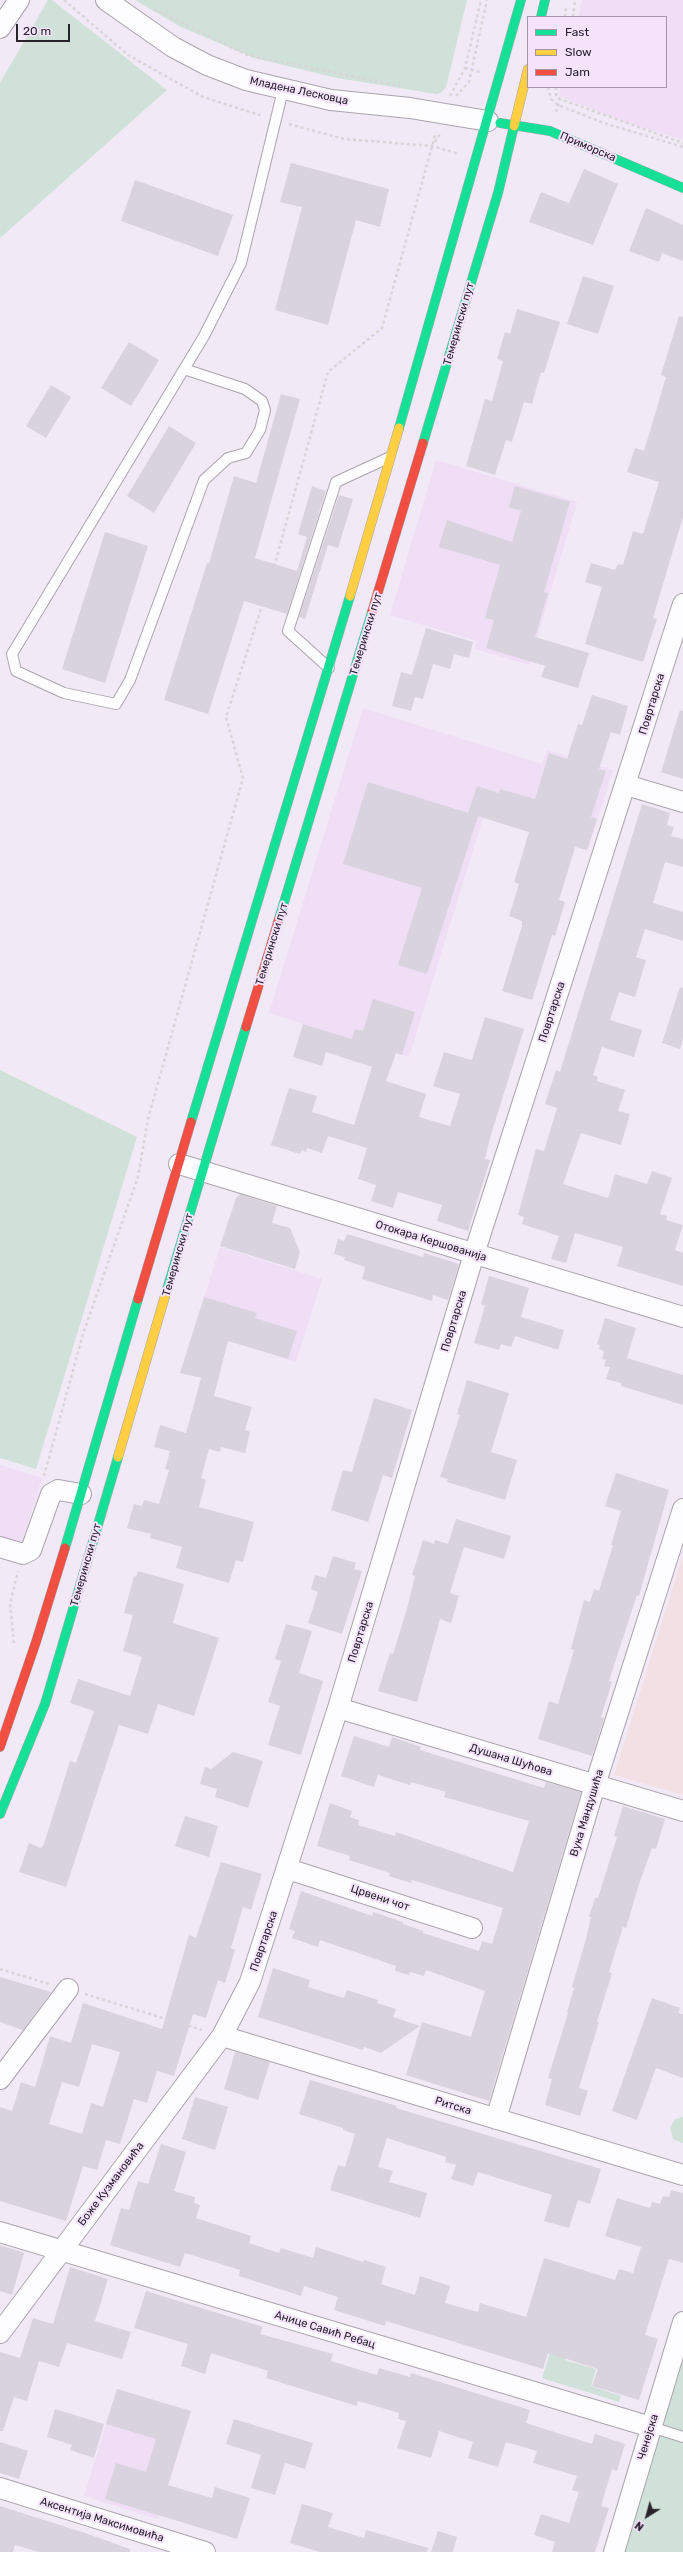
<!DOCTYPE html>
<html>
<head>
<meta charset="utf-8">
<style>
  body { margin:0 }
  #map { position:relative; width:683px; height:2552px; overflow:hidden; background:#f2e9f6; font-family:Rubik,sans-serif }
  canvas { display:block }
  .legend { position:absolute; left:527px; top:16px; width:140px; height:72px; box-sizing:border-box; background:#f5e3fc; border:1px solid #a396a8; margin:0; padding:5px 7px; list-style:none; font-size:12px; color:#28222b }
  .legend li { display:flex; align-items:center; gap:8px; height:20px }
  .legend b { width:20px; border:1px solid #a396a8 }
  .north { position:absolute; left:627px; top:2496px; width:40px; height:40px; -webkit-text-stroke:3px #f5e3fc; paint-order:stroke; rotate:217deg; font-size:11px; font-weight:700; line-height:16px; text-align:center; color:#28222b }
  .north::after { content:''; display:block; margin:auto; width:14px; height:18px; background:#28222b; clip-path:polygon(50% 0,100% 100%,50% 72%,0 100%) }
  .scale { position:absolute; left:16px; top:24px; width:54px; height:18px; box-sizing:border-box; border:2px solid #28222b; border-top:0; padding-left:5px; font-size:12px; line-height:14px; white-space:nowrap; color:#28222b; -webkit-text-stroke:3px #f5e3fc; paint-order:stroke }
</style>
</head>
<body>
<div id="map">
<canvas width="683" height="2552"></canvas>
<ul class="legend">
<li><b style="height:5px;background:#16e098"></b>Fast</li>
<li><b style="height:5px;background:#ffcf43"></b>Slow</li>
<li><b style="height:5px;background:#f24e42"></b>Jam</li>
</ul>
<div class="north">N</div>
<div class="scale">20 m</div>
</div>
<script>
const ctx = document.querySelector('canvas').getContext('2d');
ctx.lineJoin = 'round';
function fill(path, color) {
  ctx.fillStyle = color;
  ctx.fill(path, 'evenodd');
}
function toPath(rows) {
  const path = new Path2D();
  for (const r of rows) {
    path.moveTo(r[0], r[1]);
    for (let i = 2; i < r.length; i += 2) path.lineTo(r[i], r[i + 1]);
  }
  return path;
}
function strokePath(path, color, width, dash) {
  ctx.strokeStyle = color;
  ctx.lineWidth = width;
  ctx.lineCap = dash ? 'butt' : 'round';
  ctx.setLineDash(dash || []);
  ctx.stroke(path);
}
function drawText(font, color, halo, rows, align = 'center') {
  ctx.font = font + ' Rubik,sans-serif';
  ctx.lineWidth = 4;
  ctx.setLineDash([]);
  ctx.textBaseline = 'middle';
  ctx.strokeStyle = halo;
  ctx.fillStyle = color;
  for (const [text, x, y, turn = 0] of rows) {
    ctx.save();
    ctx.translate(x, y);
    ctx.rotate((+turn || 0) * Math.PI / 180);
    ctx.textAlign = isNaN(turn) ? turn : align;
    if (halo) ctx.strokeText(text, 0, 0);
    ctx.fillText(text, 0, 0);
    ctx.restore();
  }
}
const built = toPath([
  [582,0,683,0,683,140,625,122,559,96,561,87,666,87,666,17,578,17],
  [436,460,577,502,529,665,475,649,477,641,390,615],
  [363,708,542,764,547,750,613,770,588,850,483,818,409,1057,269,1013],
  [220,1247,322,1279,296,1362,194,1330],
  [0,1465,42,1478,22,1544,0,1537],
  [117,2389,191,2411,158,2519,84,2496]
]);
const education = toPath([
  [683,1555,683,1795,614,1775]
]);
const green = toPath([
  [48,0,52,0,167,90,0,238,0,83],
  [135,0,467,0,446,87,441,93,436,94,337,78,254,58,181,27],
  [0,1070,137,1137,36,1469,0,1458],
  [683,2117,683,2143,673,2139,670,2128,675,2119],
  [555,2336,571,2342,565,2360,596,2369,591,2386,621,2396,619,2402,542,2378],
  [683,2353,683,2552,624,2552]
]);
const building = toPath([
  [291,163,389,189,380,227,356,220,328,325,275,310,302,207,280,202],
  [584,169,618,184,593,245,529,222,541,192,569,203],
  [135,180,233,215,218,256,121,221],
  [646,208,683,225,683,261,662,253,659,262,629,251],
  [583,276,614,286,598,334,567,324],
  [517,309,560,322,544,373,541,372,532,404,524,402,512,442,506,440,495,475,466,466,485,399,492,401,503,361,497,359,505,332,510,334],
  [679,316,683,317,683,517,653,618,657,619,643,662,585,644,602,587,585,582,591,563,615,570,618,564,623,565,633,531,643,534,659,482,627,472,635,448,644,451,666,377,661,375],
  [129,342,159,360,131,406,101,388],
  [51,385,71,397,46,438,26,426],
  [281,394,300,399,255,558,297,571,307,537,298,534,312,486,326,491,287,614,244,601,208,714,164,700,207,563,209,563,234,476,256,483],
  [169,426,196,443,154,513,127,496],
  [515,486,570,502,544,592,548,593,535,637,589,653,578,688,541,677,545,666,486,648,494,620,485,618,500,565,439,547,447,520,512,542,521,511,509,507],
  [339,495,353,499,338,548,328,545,305,619,299,617],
  [105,532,148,546,105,683,62,669],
  [426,628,473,642,469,658,454,654,450,669,433,664,423,699,415,697,411,711,392,706,401,672,412,675],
  [592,695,628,706,620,735,611,732,599,769,606,771,591,817,597,819,587,850,575,847,559,900,565,902,555,936,552,935,532,1000,502,991,522,926,522,921,509,916,519,884,514,882,529,832,468,813,477,786,499,793,500,789,535,799,549,753,567,759,578,724,582,725],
  [680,710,683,711,683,779,661,772],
  [368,782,478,816,427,974,398,965,422,888,343,864],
  [642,804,670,813,667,825,674,827,671,836,683,839,683,867,665,862,653,903,683,912,683,941,645,929,636,957,646,960,635,997,619,992,610,1020,642,1030,634,1057,602,1047,593,1075,598,1077,597,1081,625,1090,618,1111,630,1114,621,1145,581,1133,563,1184,608,1198,615,1174,647,1184,652,1171,672,1178,660,1214,667,1216,666,1220,683,1225,675,1250,683,1253,683,1286,617,1266,623,1247,575,1233,566,1263,551,1259,559,1236,522,1224,524,1217,518,1215,536,1149,544,1151,557,1108,545,1104,556,1070,560,1072],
  [680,987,683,988,683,1039,680,1049,662,1043],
  [373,999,415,1012,402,1055,396,1053,386,1081,426,1094,419,1117,450,1126,460,1094,433,1086,444,1052,472,1060,485,1017,524,1029,490,1138,485,1159,490,1160,468,1231,437,1221,442,1205,398,1192,393,1208,371,1201,376,1185,358,1179,367,1148,328,1136,322,1153,307,1148,306,1152,302,1150,300,1154,271,1145,289,1088,317,1096,312,1112,354,1125,372,1067,326,1052,322,1066,293,1057,303,1024,352,1039,355,1029,363,1031],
  [240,1194,277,1206,272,1223,290,1228,300,1252,295,1269,220,1246,236,1198],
  [347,1234,423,1257,424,1253,459,1264,448,1300,433,1295,432,1301,362,1279,365,1267,344,1260,345,1257,334,1254,338,1239,344,1241],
  [489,1276,529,1288,521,1317,564,1330,558,1350,515,1336,511,1347,501,1344,499,1350,474,1343,485,1306,481,1304],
  [204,1297,257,1313,255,1318,297,1331,288,1359,228,1341,214,1396,252,1407,245,1430,250,1432,245,1453,221,1447,220,1452,209,1449,201,1478,206,1480,199,1507,254,1522,243,1562,236,1560,229,1583,176,1568,182,1547,150,1538,151,1534,127,1528,134,1504,142,1506,144,1500,159,1504,169,1470,165,1469,170,1451,154,1447,160,1425,186,1433,201,1378,180,1373],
  [605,1318,636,1328,627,1358,683,1375,683,1405,621,1386,621,1383,606,1379,610,1367,604,1366,606,1360,602,1359,604,1351,599,1349,600,1345,597,1344],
  [467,1380,509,1393,491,1452,517,1460,505,1500,447,1482,448,1479,440,1477,460,1415,457,1414],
  [374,1398,412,1410,392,1478,383,1475,368,1522,331,1510,343,1470,352,1472],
  [616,1473,669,1490,639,1596,637,1595,609,1681,612,1682,601,1717,604,1718,592,1756,538,1739,549,1701,558,1704,574,1650,571,1649,584,1600,590,1602,594,1589,599,1591,613,1545,611,1545,621,1511,605,1506],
  [456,1519,511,1536,504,1559,464,1547,450,1593,459,1596,451,1623,440,1619,417,1702,378,1691,390,1653,393,1654,407,1609,415,1576,412,1575,423,1540,434,1544,435,1540,448,1544],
  [333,1556,356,1563,354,1569,362,1571,342,1634,308,1623,318,1592,311,1589,315,1575,326,1578],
  [138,1571,184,1584,173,1623,219,1638,194,1716,158,1704,148,1734,119,1725,66,1887,19,1872,29,1843,41,1848,44,1844,70,1761,76,1763,94,1711,70,1703,78,1679,130,1696,142,1657,123,1651,133,1615,124,1613,134,1576,136,1577],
  [286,1624,312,1631,299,1673,323,1681,301,1755,268,1745,280,1706,268,1702,281,1661,275,1659],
  [354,1736,389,1747,392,1737,421,1747,420,1750,544,1788,546,1782,581,1792,489,2101,406,2075,422,2022,471,2037,485,1991,426,1970,424,1976,410,1972,409,1975,395,1971,396,1966,320,1940,318,1947,292,1938,295,1931,289,1929,301,1891,372,1916,373,1912,403,1922,403,1924,423,1931,423,1933,479,1951,482,1941,492,1944,503,1908,412,1880,411,1883,389,1876,390,1873,349,1860,350,1856,317,1846,330,1803,352,1811,350,1817,359,1820,358,1825,395,1836,396,1832,513,1872,529,1821,444,1797,446,1792,411,1782,410,1785,378,1775,374,1787,341,1776],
  [233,1752,263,1761,248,1808,215,1797,217,1789,200,1784,205,1767,211,1769],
  [623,1806,665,1819,656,1849,652,1848,639,1884,626,1928,623,1927,609,1972,612,1973,597,2022,599,2022,579,2088,588,2091,580,2116,545,2105,552,2079,548,2078,568,2013,567,2012,574,1988,572,1987,586,1939,591,1917,589,1917,595,1898,598,1898,617,1837,614,1836],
  [185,1816,218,1826,209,1857,175,1846],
  [221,1862,262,1874,251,1910,243,1907,231,1948,235,1950,225,1983,218,1980,206,2018,193,2014,174,2076,157,2071,147,2103,134,2099,120,2144,106,2140,97,2170,83,2166,66,2221,0,2201,0,2107,12,2111,21,2082,35,2087,50,2036,71,2043,83,2003,162,2029,189,1935,196,1938],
  [92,2044,120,2052,103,2107,91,2103,82,2134,49,2124,62,2082,79,2087],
  [273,1968,310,1980,308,1987,344,1998,347,1990,378,2000,377,2003,396,2009,393,2017,420,2026,381,2053,364,2047,363,2050,258,2017],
  [0,1977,51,1992,23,2030,0,2022],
  [652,1998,680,2008,678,2013,683,2014,683,2078,656,2068,637,2120,612,2111],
  [235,2052,270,2062,258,2100,224,2089],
  [310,2080,397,2106,396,2108,601,2169,590,2204,578,2200,569,2228,544,2221,552,2195,478,2172,473,2186,451,2179,456,2165,445,2162,446,2157,387,2138,378,2167,393,2171,389,2182,427,2193,420,2218,330,2190,338,2165,345,2167,355,2134,343,2130,343,2128,299,2114],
  [195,2097,228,2107,215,2150,182,2139],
  [161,2144,186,2152,174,2191,195,2197,194,2203,200,2205,196,2218,251,2236,249,2243,279,2253,281,2248,313,2258,316,2247,363,2262,364,2260,386,2267,381,2284,415,2295,420,2276,450,2286,445,2303,478,2312,480,2303,526,2317,544,2258,615,2280,619,2269,633,2273,641,2247,605,2236,617,2198,650,2208,652,2202,660,2204,663,2196,669,2197,671,2190,683,2193,683,2263,669,2259,645,2335,658,2339,639,2400,592,2386,598,2369,548,2353,543,2369,386,2321,385,2326,334,2310,338,2297,304,2286,301,2296,239,2276,240,2270,185,2253,180,2267,110,2245,121,2208,129,2210,138,2181,148,2184],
  [0,2245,24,2253,12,2295,0,2291],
  [70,2267,108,2279,95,2321,131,2332,122,2359,67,2343,59,2367,39,2361,27,2401,14,2397,3,2431,0,2431,0,2352,20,2358,33,2318,53,2324],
  [146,2291,263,2327,260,2334,333,2354,331,2361,377,2375,379,2368,410,2377,411,2373,530,2410,526,2423,592,2444,595,2434,625,2444,617,2471,612,2469,601,2506,609,2508,595,2552,552,2552,555,2542,534,2535,541,2514,569,2523,579,2492,572,2490,577,2476,533,2463,537,2451,506,2442,498,2467,468,2458,473,2442,439,2431,431,2458,397,2448,406,2421,398,2419,399,2413,358,2401,357,2406,266,2378,268,2371,211,2353,205,2374,181,2366,188,2344,134,2328],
  [117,2389,191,2411,168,2485,212,2498,215,2487,250,2498,237,2539,105,2499,116,2463,146,2472,156,2439,106,2424],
  [55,2409,104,2424,94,2458,70,2450,72,2445,47,2437],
  [234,2419,313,2443,305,2469,285,2463,275,2495,251,2488,261,2455,226,2444],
  [0,2442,28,2451,19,2479,0,2473],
  [302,2504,333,2513,328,2527,364,2538,366,2530,428,2548,427,2552,320,2552,290,2543],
  [0,2506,85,2533,130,2549,130,2552,39,2552,15,2545,13,2552,0,2552],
  [438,2531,457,2537,453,2552,431,2552]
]);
const path = toPath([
  [64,0,128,55,203,97,263,116],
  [154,9,247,55,400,86],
  [565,17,566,6],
  [573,17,575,0],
  [465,68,480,72],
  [548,87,551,99,558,105,604,123,683,147],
  [556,87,556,96,560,99,683,143],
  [450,96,465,68,481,0],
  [456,96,469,82,487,0],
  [556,112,560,99],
  [289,124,344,139,433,146,459,154],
  [435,142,441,132],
  [44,1476,83,1334,138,1177,148,1119,243,778,226,717,271,578,328,372,382,328,436,132],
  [14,1643,10,1604,18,1571],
  [0,1969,49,1984],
  [85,1994,202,2030]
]);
const lane = toPath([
  [184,369,245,389,262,401,265,410,260,430,246,453,228,458,204,480,130,680,116,704,64,693,16,671,12,654,204,336,241,263,283,90],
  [329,668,288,631,336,482,388,458],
  [651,2427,683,2437]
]);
const street = toPath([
  [106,0,173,47,207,65,246,80,331,100,410,108,488,121],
  [0,28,19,0],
  [626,785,683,802],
  [179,1164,683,1317],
  [0,1547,23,1554,31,1550,51,1494,58,1490,81,1494],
  [338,1708,683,1811],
  [288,1869,472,1928],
  [222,2036,683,2175],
  [0,2079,68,1989],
  [496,2119,595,1785,683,1509],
  [0,2232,651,2427],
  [0,2333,222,2036,250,1982,338,1708,474,1254,683,604],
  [0,2488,205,2552],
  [614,2552,683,2322]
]);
const fast = toPath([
  [541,17,545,0],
  [500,123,550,131,683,188],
  [399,428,521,0],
  [423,443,498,193,514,126],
  [279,919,372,612],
  [191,1122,350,596],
  [165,1296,246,1027],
  [65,1548,138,1299],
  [0,1814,45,1704,118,1457]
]);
const slow = toPath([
  [514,126,528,69],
  [350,596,399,428],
  [118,1457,165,1296]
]);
const jam = toPath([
  [372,612,423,443],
  [246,1027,279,919],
  [138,1299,191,1122],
  [0,1747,36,1642,65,1548]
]);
const streetNames = [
  ["Младена Лесковца",299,91,12],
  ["Приморска",588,147,23],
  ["Темерински пут",459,324,-74],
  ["Темерински пут",366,634,-73],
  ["Повртарска",652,704,-73],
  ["Темерински пут",272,944,-73],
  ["Повртарска",552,1012,-72],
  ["Отокара Кершованија",431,1241,17],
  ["Темерински пут",178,1255,-74],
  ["Повртарска",454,1321,-73],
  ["Темерински пут",86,1565,-74],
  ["Повртарска",361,1632,-73],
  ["Душана Шућова",511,1760,17],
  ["Вука Мандушића",587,1813,-73],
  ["Црвени чот",380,1898,18],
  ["Повртарска",264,1941,-71],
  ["Ритска",453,2106,17],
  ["Боже Кузмановића",111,2184,-53],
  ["Анице Савић Ребац",325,2330,17],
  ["Ченејска",648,2437,-73],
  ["Аксентија Максимовића",102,2520,17]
];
fill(built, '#efdef5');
fill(education, '#f3e0e5');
fill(green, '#cfe1d8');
fill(building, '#d9d3de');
strokePath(lane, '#aba4ae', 12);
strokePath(street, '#aba4ae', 22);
strokePath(fast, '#aba4ae', 10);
strokePath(slow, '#aba4ae', 10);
strokePath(jam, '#aba4ae', 10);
strokePath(path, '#d8d5d9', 2.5, [3, 3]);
strokePath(lane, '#fdfcfe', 10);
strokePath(street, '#fdfcfe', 20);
strokePath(fast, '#16e098', 9);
strokePath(slow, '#ffcf43', 9);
strokePath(jam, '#f24e42', 9);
drawText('11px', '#28222b', '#f5e3fc', streetNames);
</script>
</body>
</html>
